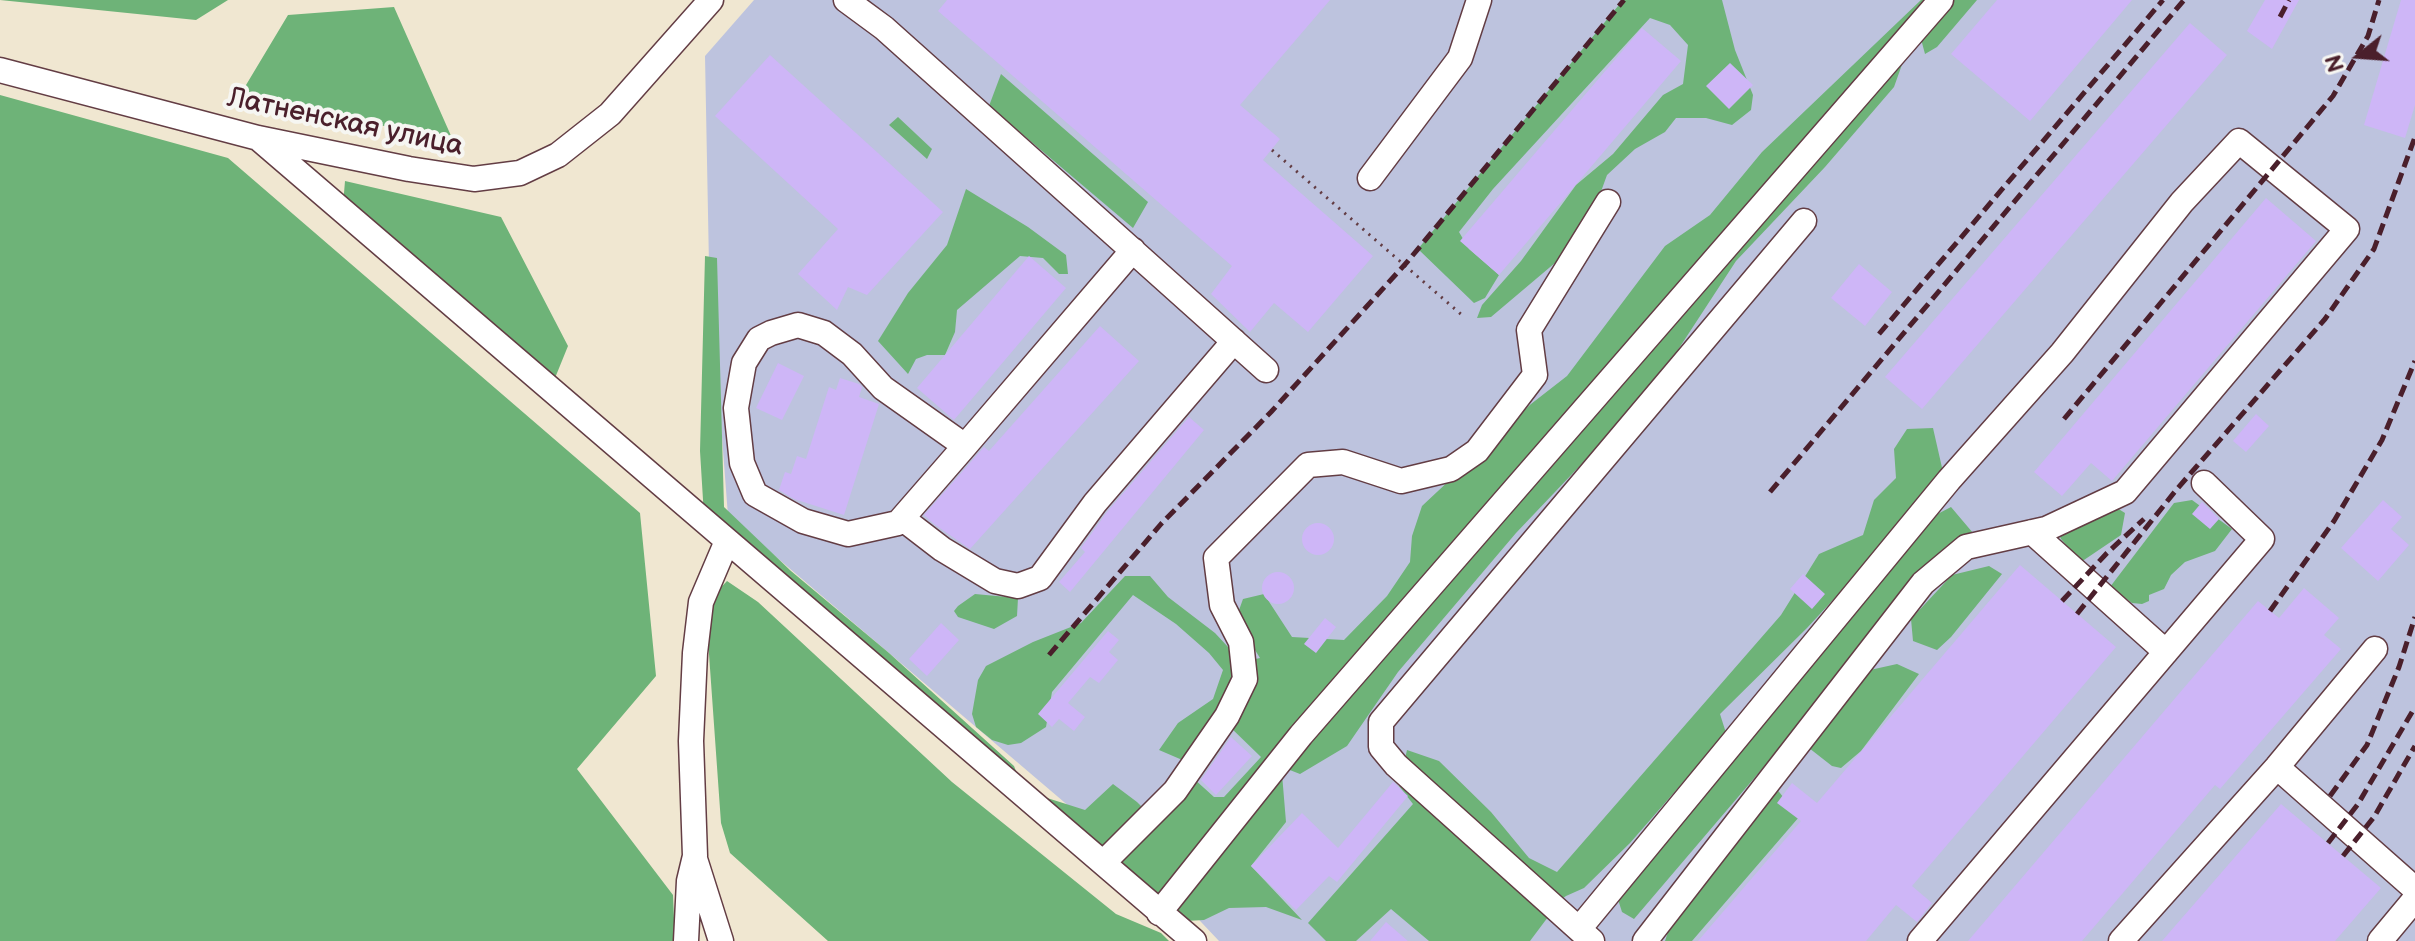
<!DOCTYPE html>
<html>
<head>
<meta charset="utf-8">
<style>
  body { margin:0 }
  #map { position:relative; width:2415px; height:941px; overflow:hidden; background:#f0e7d1; font-family:"Balsamiq Sans",sans-serif }
  canvas { display:block }
  .north { position:absolute; left:2319px; top:16px; width:80px; height:80px; -webkit-text-stroke:6px #f6f6f2; paint-order:stroke; rotate:253deg; font-size:22px; font-weight:700; line-height:32px; text-align:center; color:#4a1f2b }
  .north::after { content:''; display:block; margin:auto; width:28px; height:36px; background:#4a1f2b; clip-path:polygon(50% 0,100% 100%,50% 72%,0 100%) }
</style>
</head>
<body>
<div id="map">
<canvas width="2415" height="941"></canvas>
<div class="north">N</div>
</div>
<script>
const ctx = document.querySelector('canvas').getContext('2d');
ctx.lineJoin = 'round';
function fill(path, color) {
  ctx.fillStyle = color;
  ctx.fill(path, 'evenodd');
}
function toPath(rows) {
  const path = new Path2D();
  for (const r of rows) {
    if (r.length === 3) {
      path.moveTo(r[0] + r[2], r[1]);
      path.arc(r[0], r[1], r[2], 0, 2 * Math.PI);
      continue;
    }
    path.moveTo(r[0], r[1]);
    for (let i = 2; i < r.length; i += 2) path.lineTo(r[i], r[i + 1]);
  }
  return path;
}
function strokePath(path, color, width, dash) {
  ctx.strokeStyle = color;
  ctx.lineWidth = width;
  ctx.lineCap = dash ? 'butt' : 'round';
  ctx.setLineDash(dash || []);
  ctx.stroke(path);
}
function drawText(font, color, halo, rows, align = 'center') {
  ctx.font = font + ' "Balsamiq Sans",sans-serif';
  ctx.lineWidth = 8;
  ctx.setLineDash([]);
  ctx.textBaseline = 'middle';
  ctx.strokeStyle = halo;
  ctx.fillStyle = color;
  for (const [text, x, y, turn = 0] of rows) {
    ctx.save();
    ctx.translate(x, y);
    ctx.rotate((+turn || 0) * Math.PI / 180);
    ctx.textAlign = isNaN(turn) ? turn : align;
    if (halo) ctx.strokeText(text, 0, 0);
    ctx.fillText(text, 0, 0);
    ctx.restore();
  }
}
const industrial = toPath([
  [754,0,2415,0,2415,941,1219,941,1185,905,728,516,709,266,705,56]
]);
const forest = toPath([
  [0,0,228,0,196,20],
  [1623,0,1722,0,1735,50,1753,95,1751,110,1732,125,1706,118,1676,118,1665,132,1635,149,1607,175,1599,197,1562,257,1491,317,1477,318,1482,305,1521,261,1576,185,1613,154,1663,95,1683,84,1688,45,1670,25,1650,18,1493,189,1459,232,1469,249,1499,275,1485,298,1474,303,1418,249],
  [1921,0,1925,0,1894,87,1825,167,1736,261,1670,362,1593,452,1516,533,1398,672,1347,746,1300,774,1277,765,1282,774,1286,822,1251,866,1302,920,1266,907,1229,908,1204,920,1185,921,1044,797,1085,810,1113,784,1137,802,1157,822,1193,778,1214,797,1224,797,1261,757,1228,725,1187,762,1159,750,1178,723,1213,699,1223,670,1209,653,1176,624,1133,595,1052,692,1046,727,1021,743,1008,745,992,740,976,727,972,714,978,680,986,666,1033,642,1081,623,1125,576,1150,576,1168,597,1215,633,1242,662,1260,658,1255,650,1229,638,1243,599,1264,594,1292,637,1344,640,1387,596,1410,562,1412,536,1422,506,1531,404,1567,376,1665,246,1710,215,1762,152],
  [1953,0,1977,0,1937,47,1925,54,1921,39],
  [394,7,452,138,237,100,288,15],
  [1001,74,1148,202,1133,228,989,106],
  [0,95,228,158,640,513,656,676,577,769,673,895,675,941,0,941],
  [898,117,932,149,927,159,889,125],
  [345,181,501,217,568,346,555,378,343,205],
  [966,189,1028,227,1066,255,1068,274,1059,274,1043,258,1020,256,957,310,955,332,945,355,927,355,916,359,908,374,878,341,908,293,947,245],
  [705,256,717,258,724,507,791,571,889,653,1014,766,1016,771,1007,774,704,516,700,451],
  [1933,428,1943,472,1881,548,1807,628,1720,714,1726,733,1630,843,1584,888,1566,896,1544,912,1548,917,1530,941,1429,941,1391,909,1356,941,1326,941,1308,923,1413,804,1399,786,1407,750,1439,761,1491,812,1529,858,1557,872,1781,615,1819,554,1863,535,1874,500,1896,478,1894,449,1907,429],
  [2093,493,2125,513,2121,535,2081,562,2061,539,2051,517],
  [2192,500,2232,529,2215,551,2185,562,2171,575,2164,589,2149,595,2149,601,2142,604,2132,603,2110,587,2174,503],
  [1951,507,1973,533,1953,545,1634,919,1622,912,1614,887,1926,520],
  [1989,566,2002,574,1951,637,1937,650,1913,641,1911,619,1952,575],
  [727,581,758,602,952,782,1116,914,1161,933,1169,941,828,941,730,853,721,823,707,626,711,598],
  [975,594,1018,598,1017,616,994,629,958,617,954,611,958,606],
  [1897,664,1919,674,1861,751,1841,768,1832,766,1809,748,1870,670],
  [1776,788,1799,817,1692,941,1665,941,1675,911]
]);
const building = toPath([
  [947,0,1330,0,1240,105,1280,139,1263,160,1373,256,1308,332,1274,303,1250,332,1211,294,1232,266,938,11],
  [1997,0,2132,0,2030,121,1951,54],
  [2265,0,2299,0,2272,49,2247,31],
  [2401,0,2415,0,2415,105,2405,138,2364,125],
  [2190,23,2227,55,1922,409,1885,377],
  [1642,28,1681,61,1499,275,1460,241],
  [770,55,943,212,867,295,848,287,837,310,798,274,838,229,715,116],
  [1730,63,1753,85,1729,109,1706,86],
  [2266,198,2316,241,2112,481,2091,463,2062,496,2034,472],
  [1029,256,1066,288,954,420,917,388],
  [1859,264,1892,292,1865,326,1831,298],
  [1100,326,1139,361,970,549,934,524,924,515,984,447,989,451],
  [778,363,804,376,782,420,756,408],
  [840,378,859,384,862,387,859,397,879,404,844,515,794,499,779,490,785,472,791,474,797,456,806,459,829,387,836,390],
  [2256,414,2269,426,2246,452,2233,441],
  [1189,417,1204,430,1070,592,1059,582,1085,552,1081,548,1107,512],
  [2383,500,2402,517,2391,529,2409,545,2378,581,2341,548],
  [2202,502,2219,519,2210,529,2192,514],
  [1318,539,16],
  [2020,565,2116,647,1912,886,1932,903,1917,922,1896,905,1866,941,1698,941,1801,821,1777,803,1792,783,1817,803],
  [1278,588,16],
  [1803,574,1825,594,1812,609,1790,589],
  [2304,588,2339,618,2324,635,2341,649,2220,789,2215,785,2082,941,1968,941,2258,601,2279,618],
  [1325,618,1336,627,1316,653,1304,644],
  [941,623,959,640,927,676,909,659],
  [1108,631,1119,640,1109,652,1118,660,1099,683,1090,677,1068,703,1085,717,1074,731,1059,719,1052,727,1038,714],
  [1231,737,1252,756,1216,795,1201,780],
  [1393,782,1408,796,1337,882,1329,876,1296,910,1251,866,1302,813,1338,848],
  [2281,804,2381,888,2335,941,2162,941],
  [1386,922,1408,941,1370,941]
]);
const path = toPath([
  [1272,150,1463,316]
]);
const minor = toPath([
  [846,0,884,28,1266,370],
  [0,70,258,138,409,169,474,179,520,173,558,155,610,114,711,0],
  [258,138,1194,941],
  [1370,178,1460,58,1479,0],
  [965,446,883,388,852,354,824,333,798,325,771,333,759,339,744,363,736,408,742,463,755,494,803,521,848,534,898,523,965,446,1133,250],
  [903,519,942,549,995,581,1018,586,1040,578,1095,503,1234,341],
  [2032,532,2166,652],
  [2277,767,2415,889],
  [695,859,721,941],
  [1103,863,1175,791,1227,716,1245,679,1241,642,1222,605,1216,558,1308,465,1343,462,1401,481,1451,469,1477,451,1535,375,1529,330,1608,202],
  [1159,913,1301,735,1941,0],
  [1579,929,1949,480,2062,353,2182,202,2239,141,2347,229,2125,492,2046,529,1966,547,1923,583,1645,941],
  [686,941,689,881,695,856,691,741,695,653,701,602,727,541],
  [1592,941,1396,765,1381,747,1381,722,1804,221],
  [1920,941,2262,539,2204,483],
  [2121,941,2277,767,2375,649],
  [2380,941,2415,899]
]);
const rail = toPath([
  [2280,17,2289,0],
  [1879,334,2163,0],
  [2064,419,2333,96,2368,36,2379,0],
  [1770,492,2184,0],
  [2062,601,2107,553,2144,519],
  [2270,611,2334,521,2382,440,2415,361],
  [2077,614,2177,489,2325,319,2374,249,2415,137],
  [1049,655,1161,524,1271,412,1408,261,1624,0],
  [2330,796,2367,745,2399,667,2415,617],
  [2328,843,2358,804,2415,707],
  [2343,856,2374,817,2415,746]
]);
const streetNames = [
  ["Латненская улица",345,123,12]
];
fill(industrial, '#bdc3de');
fill(forest, '#6eb378');
fill(building, '#ceb6f7');
strokePath(minor, '#633d44', 27);
strokePath(path, '#633d44', 3, [2, 6]);
strokePath(minor, '#fff', 24);
strokePath(rail, '#4a1f2b', 5, [12, 6]);
drawText('28px', '#4a1f2b', '#f6f6f2', streetNames);
</script>
</body>
</html>
